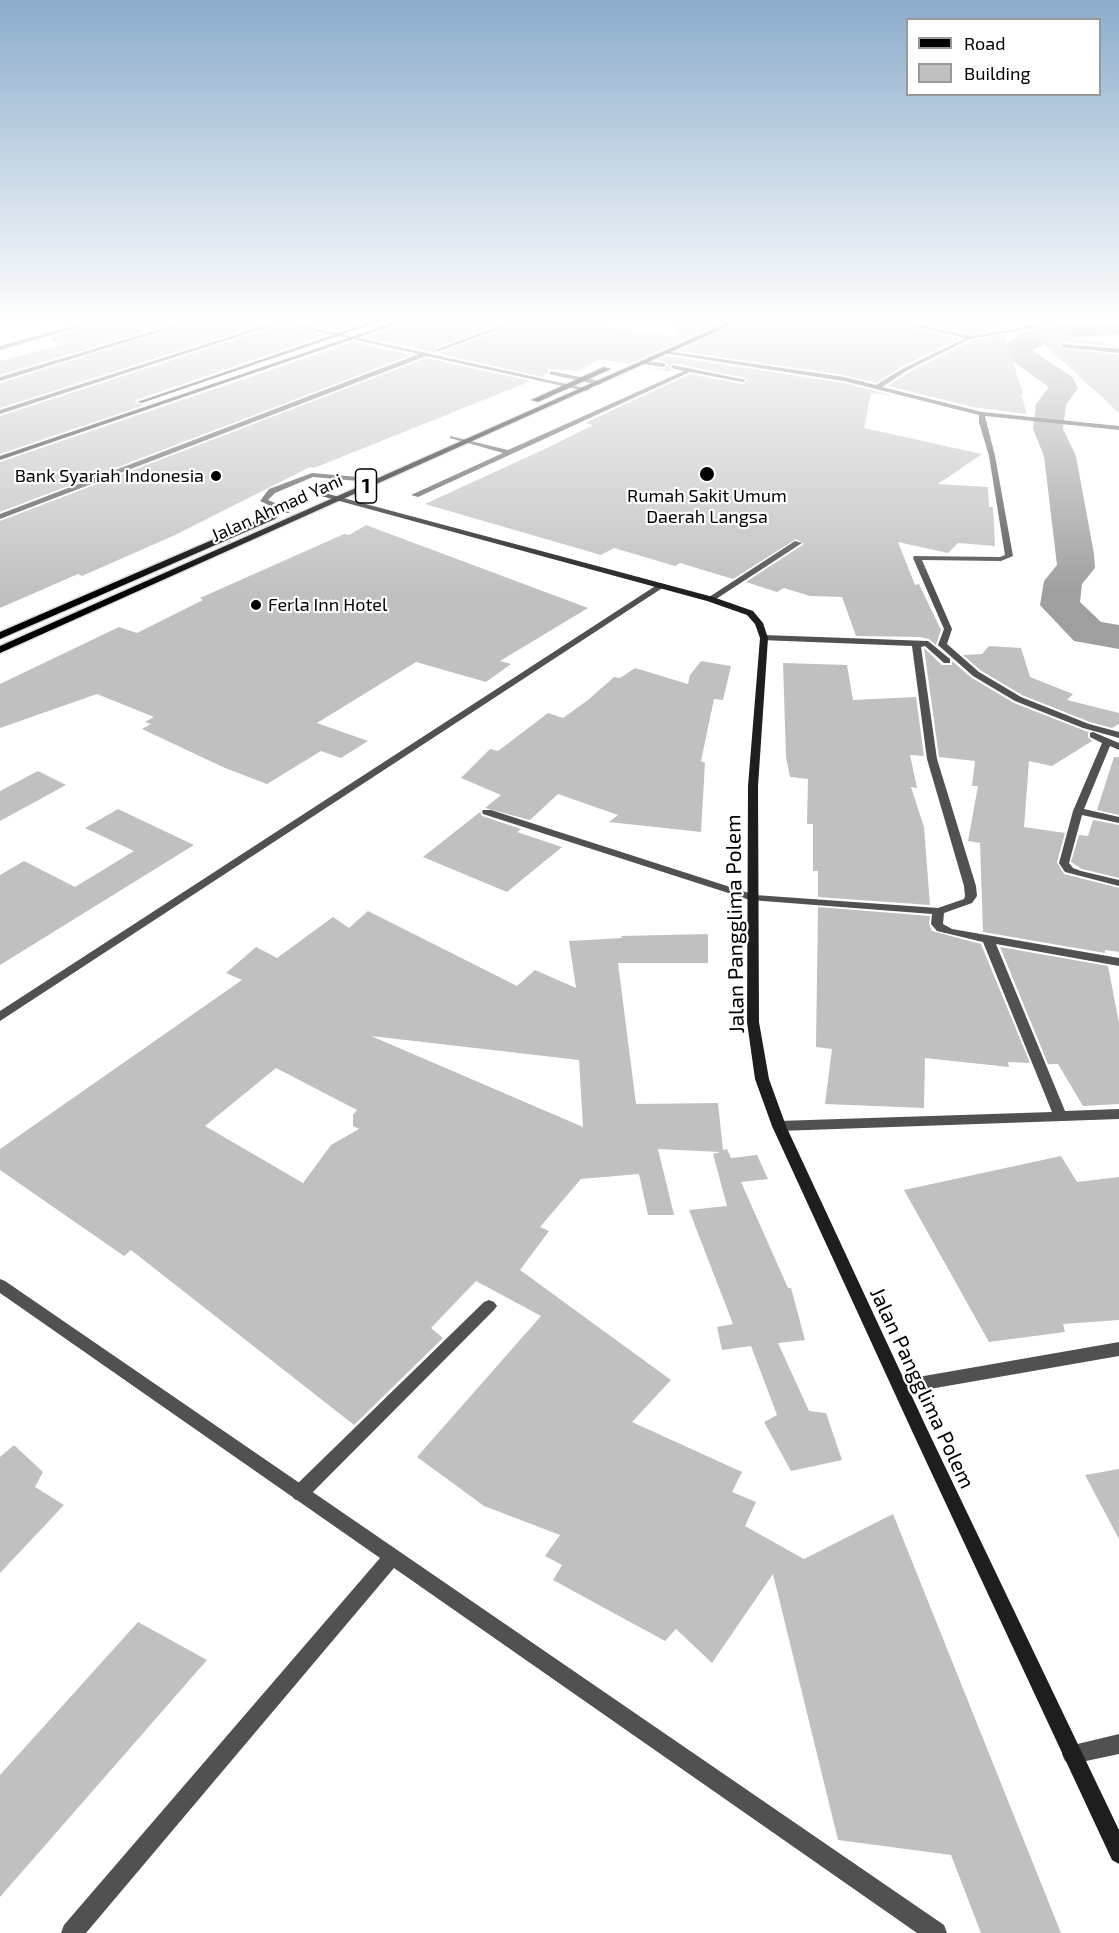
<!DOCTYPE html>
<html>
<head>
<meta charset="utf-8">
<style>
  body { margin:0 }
  #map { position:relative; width:1119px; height:1933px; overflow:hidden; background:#fff; font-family:"Exo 2",sans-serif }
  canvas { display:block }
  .legend { position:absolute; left:906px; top:18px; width:195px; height:78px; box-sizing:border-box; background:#fff; border:2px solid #999; margin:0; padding:8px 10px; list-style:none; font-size:18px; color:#000 }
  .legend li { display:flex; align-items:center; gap:12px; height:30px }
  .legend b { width:30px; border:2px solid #999 }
</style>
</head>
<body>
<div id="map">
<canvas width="1119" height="1933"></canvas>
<ul class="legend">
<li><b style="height:8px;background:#000"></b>Road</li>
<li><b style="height:16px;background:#c0c0c0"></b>Building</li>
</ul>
</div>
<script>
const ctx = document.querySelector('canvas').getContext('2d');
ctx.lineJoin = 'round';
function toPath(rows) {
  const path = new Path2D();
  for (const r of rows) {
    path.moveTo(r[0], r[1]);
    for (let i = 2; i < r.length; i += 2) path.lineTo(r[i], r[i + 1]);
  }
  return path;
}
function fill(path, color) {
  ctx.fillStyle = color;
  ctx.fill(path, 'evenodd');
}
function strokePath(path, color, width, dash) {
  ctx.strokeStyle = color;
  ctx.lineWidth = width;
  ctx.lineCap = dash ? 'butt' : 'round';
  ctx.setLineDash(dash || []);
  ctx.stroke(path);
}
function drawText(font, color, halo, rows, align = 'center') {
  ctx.font = font + ' "Exo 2",sans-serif';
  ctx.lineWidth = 4.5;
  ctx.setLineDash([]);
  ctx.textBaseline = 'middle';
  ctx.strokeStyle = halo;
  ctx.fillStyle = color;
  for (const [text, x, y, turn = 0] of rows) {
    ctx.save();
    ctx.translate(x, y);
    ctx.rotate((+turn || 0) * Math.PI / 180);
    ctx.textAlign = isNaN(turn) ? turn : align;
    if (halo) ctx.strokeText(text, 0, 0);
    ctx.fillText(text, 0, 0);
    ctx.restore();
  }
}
const river = toPath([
  [1066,323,1119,323,1119,335,1076,337,1050,341,1032,350,1072,377,1078,388,1066,405,1063,429,1076,456,1094,554,1095,568,1082,584,1080,602,1101,622,1119,625,1119,649,1074,641,1040,605,1044,581,1057,565,1044,456,1033,429,1036,404,1049,387,1005,356,1001,350,1019,334,1066,323]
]);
const building = toPath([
  [99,323,173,323,0,375,0,361,64,344,46,339],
  [190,323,265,323,0,408,0,383],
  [300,323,362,323,337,331],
  [402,323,501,323,433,349,440,353,517,323,581,323,675,337,676,323,722,323,629,364,600,359,579,371,550,369,543,377,365,337],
  [737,323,896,323,898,325,959,339,903,366,876,383,844,375,679,351],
  [919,323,1001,323,1003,329,973,334],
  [280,325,325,335,136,400,135,403,143,405,339,339,0,454,0,416],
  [1039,329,1118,347,1063,342,1059,347,1119,355,1119,413,1030,331],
  [1005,335,1023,394,1021,394,1027,414,973,407,888,386,909,372,971,341],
  [353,342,411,355,0,512,0,462],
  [667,356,844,383,895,396,871,393,864,428,982,454,938,484,988,487,989,507,993,507,995,546,958,543,948,553,898,542,915,585,919,584,941,630,936,645,929,639,920,637,856,636,842,597,810,596,784,588,777,592,746,582,804,544,796,539,733,579,680,563,675,566,614,548,601,555,425,504,549,447,593,425,585,423,690,374,743,384,748,380,746,378,673,363,669,369,677,372,675,372,643,367,664,369,668,366,667,363,658,360],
  [426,358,531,381,314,468,310,467,175,535,82,576,78,574,0,608,0,521],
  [366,525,588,608,500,661,511,664,486,682,416,662,317,723,368,741,341,758,321,751,267,784,225,768,142,729,151,724,145,722,154,717,97,694,0,728,0,684,119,627,137,633,203,600,200,598,344,534,349,535],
  [989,646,1021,648,1030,677,1073,694,1067,700,1119,713,1119,724,1112,728,1090,722,1022,695,980,670,963,655,982,654],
  [924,648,942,665,952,665,952,661,972,678,1014,703,1088,732,1088,737,1092,741,1052,766,1029,761,1024,827,1065,833,1057,862,1064,874,1119,888,1119,952,1105,950,1105,953,983,932,980,843,968,841,978,786,972,786,975,761,939,757],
  [701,661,731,666,723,700,714,699,701,761,705,763,701,832,609,822,618,815,558,794,530,820,485,808,501,795,461,778,490,749,498,751,548,713,563,718,588,700,614,677,620,678,635,668,688,684,690,675],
  [783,663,847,665,853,700,916,697,924,756,910,755,917,788,911,787,924,827,930,905,818,897,818,871,813,871,813,824,807,824,808,779,790,777,786,757],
  [1114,757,1119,757,1119,815,1097,810],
  [38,771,66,785,0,821,0,791],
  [118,809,194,845,0,965,0,875,24,861,75,887,134,851,85,828],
  [480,812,482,816,521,829,517,832,562,847,507,892,423,857],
  [1093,820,1119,825,1119,878,1082,869,1071,862,1079,835,1088,836],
  [818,907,930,916,929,924,932,931,981,944,1030,1063,1008,1062,1009,1067,925,1058,924,1108,825,1104,832,1049,816,1047],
  [368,911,517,986,535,970,576,988,569,941,622,938,621,936,708,934,708,963,618,963,636,1104,718,1103,723,1150,727,1149,731,1158,757,1155,768,1179,741,1182,788,1288,791,1288,805,1340,778,1343,809,1411,826,1413,842,1460,791,1471,764,1422,777,1415,751,1346,722,1350,717,1327,733,1324,689,1210,727,1206,713,1154,720,1152,658,1149,674,1215,648,1215,639,1174,581,1179,540,1227,549,1231,520,1270,671,1380,632,1422,742,1472,732,1492,756,1502,745,1526,804,1559,893,1514,1061,1933,981,1933,951,1855,838,1840,773,1574,712,1663,676,1629,665,1641,553,1580,562,1565,545,1556,560,1535,484,1506,417,1457,541,1316,476,1281,431,1328,443,1338,354,1425,131,1250,124,1256,0,1170,0,1149,242,980,226,973,256,947,277,958,333,917,349,928],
  [371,1036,579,1060,583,1127],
  [276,1068,357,1110,353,1115,353,1126,359,1129,331,1145,303,1183,205,1126],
  [1000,947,1108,966,1119,1023,1119,1104,1083,1106,1058,1064,1048,1064],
  [1061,1156,1077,1182,1119,1177,1119,1320,1063,1324,1065,1332,989,1342,904,1190],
  [14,1445,43,1472,35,1487,64,1505,0,1573,0,1457],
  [1119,1469,1119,1539,1085,1475],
  [138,1622,207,1660,0,1897,0,1775]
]);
const lane = toPath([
  [641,361,663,363,666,365,663,367,643,364,641,361],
  [673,365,746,380,743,382,690,372,418,497,411,495,503,453,450,438,450,436,508,450,684,371,671,368,673,365],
  [312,473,358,477,361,479,358,481,313,477,275,493,268,500,289,509,289,513,286,513,260,501,269,489,312,473],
  [795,541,802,543,713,601,706,599,795,541],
  [489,1300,494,1302,497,1306,494,1310,306,1499,300,1501,294,1499,291,1493,294,1487,484,1302,489,1300],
  [1119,1342,1119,1356,901,1394,895,1392,893,1387,895,1382,901,1380,1119,1342]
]);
const street = toPath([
  [84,323,92,323,0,350,0,346,84,323],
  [180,323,188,323,0,381,0,377,180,323],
  [272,323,280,323,0,414,0,410,272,323],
  [280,323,290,323,589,389,586,391,426,356,0,519,0,514,419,354,280,323],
  [507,323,515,323,440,351,435,350,507,323],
  [898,323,908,323,973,336,1050,323,1062,323,970,339,908,370,882,387,982,412,1119,426,1119,430,985,416,995,456,1013,556,1001,561,922,560,952,629,947,644,979,672,1021,697,1089,724,1119,732,1119,738,1083,728,1015,701,973,676,938,645,944,629,913,558,914,556,1000,557,1005,555,989,456,979,422,979,415,844,381,663,353,666,351,844,377,876,385,904,368,966,338,898,323],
  [1063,344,1119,349,1119,353,1061,347,1063,344],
  [551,371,599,381,602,383,599,385,549,374,551,371],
  [660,583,667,585,0,1021,0,1011,660,583],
  [764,635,928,641,950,659,950,663,944,663,925,646,921,647,937,759,976,886,977,896,972,903,944,913,943,924,952,929,1119,958,1119,966,996,944,1065,1111,1119,1109,1119,1119,779,1131,774,1129,772,1126,774,1123,779,1121,1052,1112,983,942,937,931,931,924,932,914,750,900,483,814,482,812,483,810,491,810,755,895,938,908,964,899,965,896,964,886,927,759,912,646,761,640,761,636,764,635],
  [1093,732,1119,743,1119,750,1110,746,1084,809,1119,817,1119,823,1082,815,1069,863,1073,868,1081,871,1119,880,1119,886,1065,872,1059,863,1073,811,1102,743,1090,737,1090,733,1093,732],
  [0,1279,5,1281,944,1925,947,1933,917,1933,394,1568,86,1933,61,1933,64,1925,380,1558,0,1293,0,1279],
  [1119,1734,1119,1754,1072,1764,1065,1761,1062,1754,1065,1747,1119,1734]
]);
const secondary = toPath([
  [368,323,376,323,142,403,137,402,368,323],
  [392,323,400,323,0,460,0,456,392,323],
  [321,492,713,597,753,611,763,623,768,638,758,786,759,1022,769,1079,786,1126,928,1431,1119,1830,1119,1864,1112,1860,912,1431,772,1126,755,1079,747,1022,748,786,760,638,755,624,747,615,707,601,321,496,321,492]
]);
const primary = toPath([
  [727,323,735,323,0,653,0,646,727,323],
  [604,367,611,369,538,402,531,400,604,367],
  [272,514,277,517,275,519,0,639,0,632,272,514]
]);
const markers = [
  [707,474,8,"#000"],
  [216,476,6,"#000"],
  [256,605,6,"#000"]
];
const farPoinames = [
  ["Bank Syariah Indonesia",204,476],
  ["Rumah Sakit Umum",707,496,"center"],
  ["Daerah Langsa",707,517,"center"],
  ["Ferla Inn Hotel",268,605,"left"]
];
const farStreetnames = [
  ["Jalan Ahmad Yani",277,508,-24]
];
const shields = [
  [366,486,21]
];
const shieldNames = [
  ["1",366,486]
];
const streetNames = [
  ["Jalan Pangglima Polem",735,924,-91],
  ["Jalan Pangglima Polem",922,1388,65]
];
fill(river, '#9f9f9f');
fill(building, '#c0c0c0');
strokePath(primary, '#dbdbdb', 3);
fill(lane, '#515151');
fill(street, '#515151');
fill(secondary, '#1e1e1e');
fill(primary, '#000');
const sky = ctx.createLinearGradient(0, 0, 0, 593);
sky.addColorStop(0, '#8baccb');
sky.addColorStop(0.54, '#fff');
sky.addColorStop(1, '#ffffff00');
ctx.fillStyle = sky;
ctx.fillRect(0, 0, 1119, 593);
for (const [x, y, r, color] of markers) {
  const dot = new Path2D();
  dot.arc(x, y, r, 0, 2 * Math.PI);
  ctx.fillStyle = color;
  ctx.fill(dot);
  strokePath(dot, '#fff', 2);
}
drawText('18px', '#000', '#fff', farPoinames, 'right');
drawText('18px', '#000', '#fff', farStreetnames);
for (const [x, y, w] of shields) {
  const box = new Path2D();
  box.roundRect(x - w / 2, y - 17, w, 34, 4.5);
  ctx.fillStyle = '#fff';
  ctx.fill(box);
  strokePath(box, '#000', 1.5);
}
drawText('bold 20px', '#000', null, shieldNames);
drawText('21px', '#000', '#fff', streetNames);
</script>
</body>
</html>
